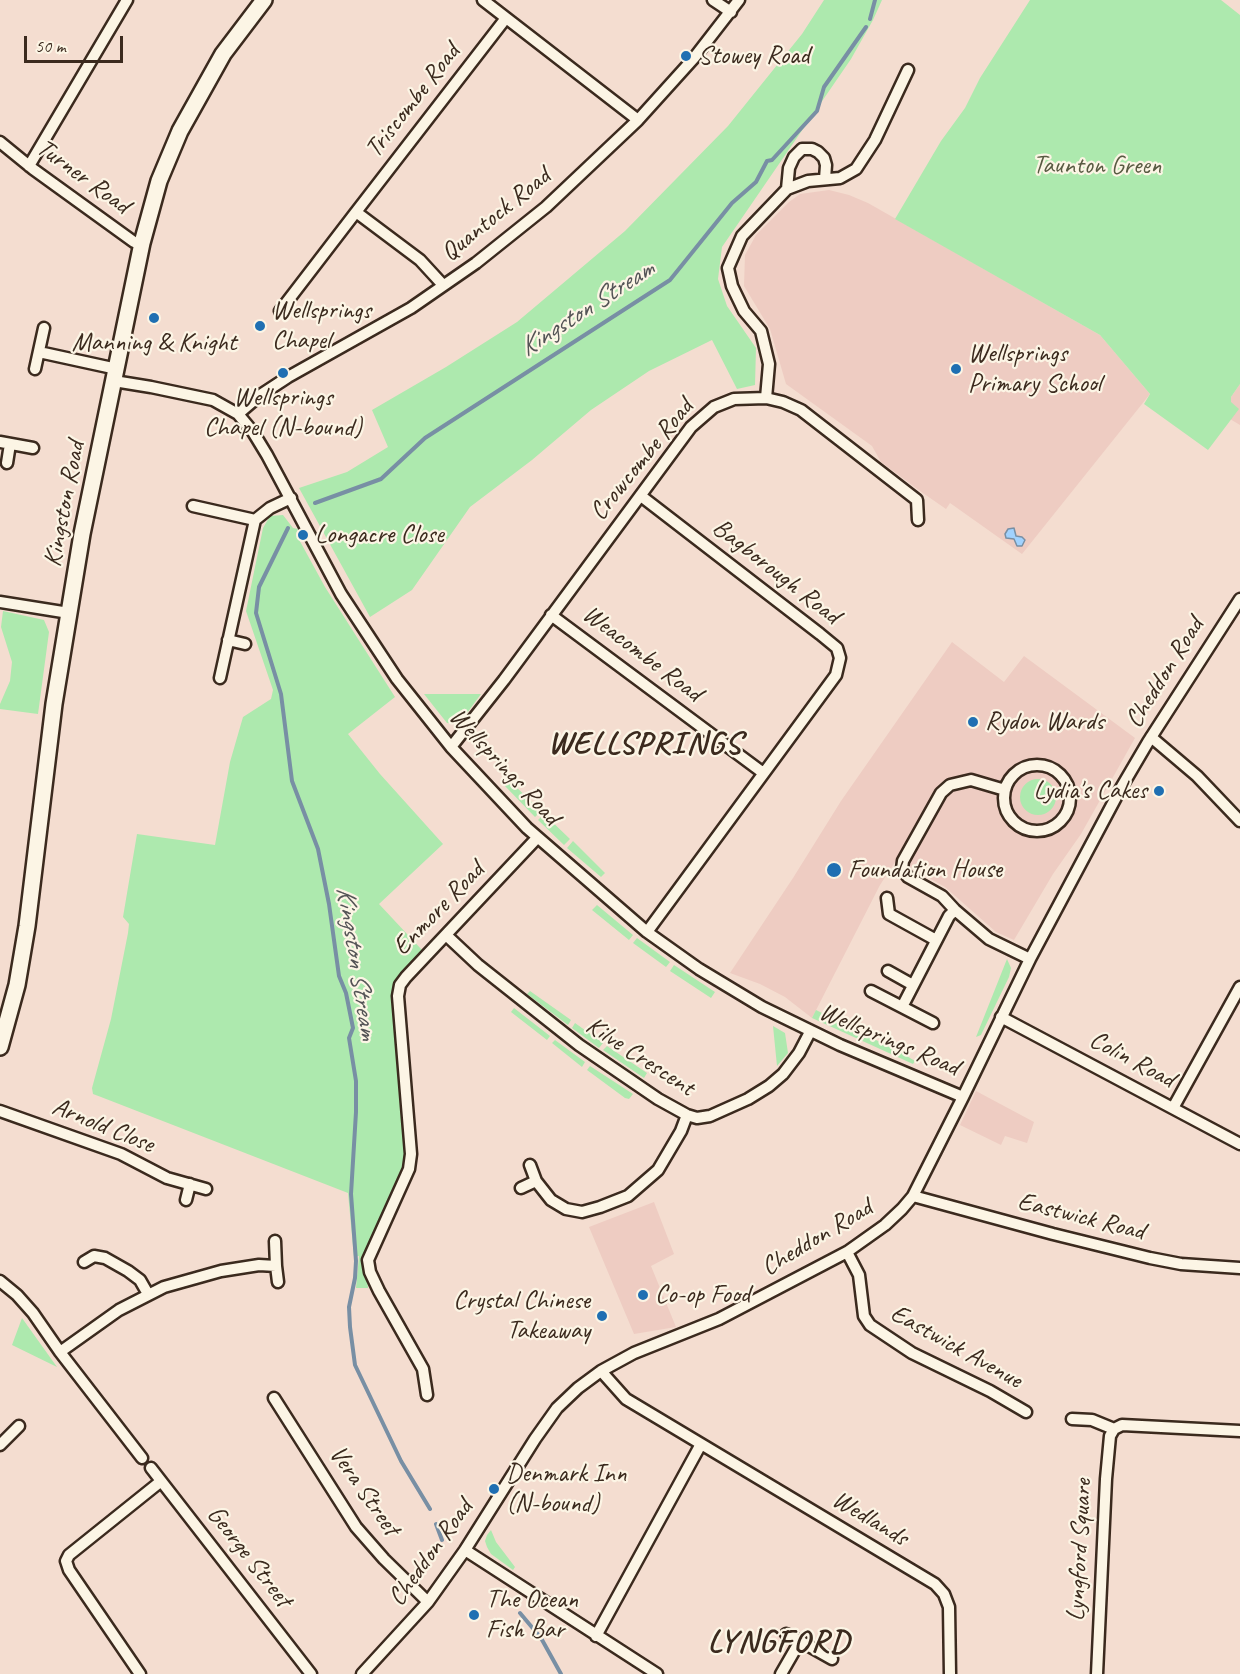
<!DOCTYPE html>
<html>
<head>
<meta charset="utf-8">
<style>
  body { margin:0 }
  #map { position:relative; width:1240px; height:1674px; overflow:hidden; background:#f4ddd0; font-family:Caveat,sans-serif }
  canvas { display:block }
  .scale { position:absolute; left:24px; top:36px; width:99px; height:27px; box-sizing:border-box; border:3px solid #3b2a1e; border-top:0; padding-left:8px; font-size:18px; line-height:21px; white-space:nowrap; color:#3b2a1e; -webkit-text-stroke:4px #fcf5e5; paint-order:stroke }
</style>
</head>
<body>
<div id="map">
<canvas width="1240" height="1674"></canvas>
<div class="scale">50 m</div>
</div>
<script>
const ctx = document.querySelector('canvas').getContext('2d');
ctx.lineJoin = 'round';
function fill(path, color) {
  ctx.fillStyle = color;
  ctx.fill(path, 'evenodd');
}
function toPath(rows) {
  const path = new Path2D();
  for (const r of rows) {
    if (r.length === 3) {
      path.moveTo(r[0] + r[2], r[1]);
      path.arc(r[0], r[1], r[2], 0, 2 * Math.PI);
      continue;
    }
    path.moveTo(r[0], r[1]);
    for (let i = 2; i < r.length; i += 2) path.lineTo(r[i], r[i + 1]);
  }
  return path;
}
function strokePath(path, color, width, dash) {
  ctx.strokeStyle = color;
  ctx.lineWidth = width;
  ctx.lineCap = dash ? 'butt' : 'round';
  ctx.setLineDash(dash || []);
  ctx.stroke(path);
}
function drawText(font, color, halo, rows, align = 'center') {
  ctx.font = font + ' Caveat,sans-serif';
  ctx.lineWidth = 4.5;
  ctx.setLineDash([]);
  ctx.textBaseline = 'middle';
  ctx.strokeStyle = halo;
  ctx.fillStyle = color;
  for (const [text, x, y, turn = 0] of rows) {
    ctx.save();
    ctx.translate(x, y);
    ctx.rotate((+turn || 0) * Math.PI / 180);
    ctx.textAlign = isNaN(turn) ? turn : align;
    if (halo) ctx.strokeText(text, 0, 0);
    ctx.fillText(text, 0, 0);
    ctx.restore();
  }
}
const built = toPath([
  [829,190,849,195,868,203,1100,335,1150,394,1022,554,950,503,946,509,920,491,881,462,872,446,786,384,770,329,744,286,745,255,756,235,789,202,800,194],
  [1240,384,1240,425,1230,419,1238,409,1231,403,1231,397],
  [952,642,1004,682,1024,656,1135,738,1081,834,1053,874,1014,940,996,932,945,887,911,868,899,856,880,885,812,1018,785,997,760,984,730,973,793,878,841,801],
  [976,1091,1034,1122,1027,1143,1005,1136,1001,1145,960,1125],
  [654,1202,674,1254,651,1266,676,1327,634,1334,589,1227]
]);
const green = toPath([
  [824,0,882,0,873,20,851,59,722,247,718,279,727,306,756,348,755,385,737,389,712,340,649,371,591,410,532,460,470,507,412,590,370,617,299,488,347,472,388,447,372,410,446,367,517,322,625,231,728,126,802,34],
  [1030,0,1221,0,1240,15,1240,384,1231,397,1231,402,1239,409,1208,450,1144,404,1150,394,1100,335,895,219,941,141,965,108,980,78],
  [283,515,293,528,298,529,296,534,325,587,395,697,348,734,380,774,443,844,379,904,422,950,399,975,394,985,393,996,406,1156,403,1169,365,1251,368,1288,356,1288,359,1256,354,1257,348,1193,101,1097,93,1094,92,1088,111,1019,128,933,129,924,123,917,137,834,215,845,230,762,243,717,271,699,273,690,246,611,263,528,270,516],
  [3,611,44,620,49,632,38,714,0,709,0,704,10,681,12,662,1,627],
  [424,694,481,694,459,724,447,723],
  [1038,797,18],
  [509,780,541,811,535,817,504,785],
  [544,814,570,839,564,845,538,820],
  [573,841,605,873,601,877,567,848],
  [597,905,633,935,629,940,592,910],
  [637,938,670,962,666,967,633,943],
  [1007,959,1011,968,1009,977,981,1035,976,1037],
  [674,965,715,992,711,998,670,971],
  [530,991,571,1020,568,1025,527,994],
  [514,1008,550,1036,547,1040,511,1012],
  [816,1010,900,1052,915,1061,913,1064,812,1018],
  [575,1023,603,1043,599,1048,572,1028],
  [773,1026,785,1033,788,1053,777,1066],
  [555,1040,585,1062,582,1067,552,1043],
  [607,1046,647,1073,644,1078,603,1050],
  [590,1066,633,1094,629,1099,625,1098,587,1070],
  [22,1318,57,1367,12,1345],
  [491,1530,496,1542,515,1567,513,1570,491,1554,487,1547,485,1541,487,1535]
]);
const water = toPath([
  [1014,528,1016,536,1022,537,1025,540,1022,546,1017,546,1014,539,1006,538,1005,534,1008,529,1014,528]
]);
const stream = toPath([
  [870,19,875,0],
  [315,503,381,479,425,438,670,280,732,203,756,182,767,161,772,160,817,111,824,87,866,27],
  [288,528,259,587,256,613,281,694,292,781,318,849,329,904,339,976,346,993,353,1028,349,1038,356,1081,356,1112,351,1194,356,1261,355,1278,349,1307,350,1327,355,1365,401,1461,430,1509],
  [436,1524,442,1540],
  [520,1613,541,1638,561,1674]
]);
const street = toPath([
  [483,0,638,120],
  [713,0,731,12],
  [0,142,33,169,134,242,142,243],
  [29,166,127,0],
  [787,189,789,168,794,157,802,149,812,149,818,152,824,158,826,165,825,179],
  [443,285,420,260,356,212,506,18],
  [280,311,356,212],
  [39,352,117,369],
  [35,369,44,328],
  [114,381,151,387,213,400,238,414,253,432,267,455,341,594,397,679,451,747,527,828,647,932,699,969,762,1007,840,1045,963,1097],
  [766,398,769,364,761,331,744,311,732,286,728,268,742,236,787,189,808,181,840,178,856,169,875,140,908,70],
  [238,414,259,396,288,377,411,308,476,263,546,207,638,120,694,58,739,0],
  [0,442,33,448],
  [7,463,10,444],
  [641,496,820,634,837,648,840,658,836,675,647,932],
  [193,506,255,520],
  [0,602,69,613],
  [551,615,762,772],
  [228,640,245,644],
  [220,678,255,520,270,508,291,498],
  [1151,737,1197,776,1240,821],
  [451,747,504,680,691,427,714,407,734,399,766,398,783,402,801,410,917,500,918,520],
  [1037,798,33],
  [1005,790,971,780,950,785,941,793,903,861,902,869,908,877,942,896,955,910,989,939,1030,959],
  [887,898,889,914,936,940],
  [446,935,478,965,579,1045,658,1099,687,1115,697,1118,710,1116,748,1099,769,1086,783,1074,799,1053,810,1032],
  [888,971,913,985],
  [871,991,933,1023],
  [902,1007,949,916,955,910],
  [1001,1017,1240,1144],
  [1173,1108,1240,987],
  [0,1111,121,1154,167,1178,206,1189],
  [530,1165,536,1181,551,1200,566,1209,582,1212,600,1207,628,1196,658,1170,681,1131,687,1115],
  [521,1188,536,1181],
  [913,1196,1053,1234,1150,1258,1181,1264,1240,1268],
  [186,1200,190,1184],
  [847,1252,859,1275,864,1316,870,1325,912,1353,990,1391,1026,1412],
  [84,1262,94,1256,105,1258,128,1271,140,1280,148,1294],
  [276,1266,278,1282],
  [0,1281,17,1295,33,1313,60,1352,142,1458],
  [60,1352,119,1310,164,1287,221,1271,259,1265,276,1266,275,1241],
  [601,1371,626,1399,935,1584,944,1594,949,1607,950,1674],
  [427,1395,423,1369,379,1291,370,1272,368,1260,409,1169,411,1154,398,996,400,985,406,977,537,838],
  [274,1398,356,1527,384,1559,428,1602],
  [1072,1419,1092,1420,1114,1429],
  [0,1445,19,1426],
  [151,1468,311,1674],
  [465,1550,657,1674],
  [786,1634,800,1641],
  [596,1636,701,1444],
  [140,1674,69,1570,66,1561,69,1555,160,1482],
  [362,1674,428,1602,465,1550,535,1439,557,1408,578,1388,601,1371,634,1353,719,1319,847,1252,885,1225,902,1209,913,1196,963,1097,1030,959,1121,788,1148,742,1240,599],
  [781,1674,800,1641,832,1659],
  [1097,1674,1106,1479,1110,1436,1114,1429,1122,1425,1240,1431]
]);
const secondary = toPath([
  [0,1047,17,985,27,926,54,704,82,534,142,243,159,181,180,131,223,54,264,0]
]);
const markers = [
  [686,56,6,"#1f6fb2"],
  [154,318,6,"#1f6fb2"],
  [260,326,6,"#1f6fb2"],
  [956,369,6,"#1f6fb2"],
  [283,373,6,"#1f6fb2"],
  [303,535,6,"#1f6fb2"],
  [973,722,6,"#1f6fb2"],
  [1159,791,6,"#1f6fb2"],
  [834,870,8,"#1f6fb2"],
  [643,1295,6,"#1f6fb2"],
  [602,1316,6,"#1f6fb2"],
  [494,1489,6,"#1f6fb2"],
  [474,1615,6,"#1f6fb2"]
];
const poiNames = [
  ["Stowey Road",698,56],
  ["Wellsprings",272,311],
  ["Chapel",272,341],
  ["Manning & Knight",154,343,"center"],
  ["Wellsprings",968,354],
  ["Primary School",968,384],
  ["Wellsprings",283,398,"center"],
  ["Chapel (N-bound)",283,428,"center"],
  ["Longacre Close",315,535],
  ["Rydon Wards",985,722],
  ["Lydia's Cakes",1147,791,"right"],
  ["Foundation House",848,870],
  ["Co-op Food",655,1295],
  ["Crystal Chinese",590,1301,"right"],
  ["Takeaway",590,1331,"right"],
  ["Denmark Inn",506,1474],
  ["(N-bound)",506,1504],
  ["The Ocean",486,1600],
  ["Fish Bar",486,1630]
];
const streetNames = [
  ["Triscombe Road",413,101,-52],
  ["Turner Road",83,177,36],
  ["Quantock Road",496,215,-39],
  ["Crowcombe Road",642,460,-51],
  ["Kingston Road",65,504,-79],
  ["Bagborough Road",776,572,38],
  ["Weacombe Road",642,654,37],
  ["Cheddon Road",1165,673,-58],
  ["Wellsprings Road",504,767,47],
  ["Enmore Road",439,909,-46],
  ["Wellsprings Road",889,1040,23],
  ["Kilve Crescent",640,1057,33],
  ["Colin Road",1132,1060,28],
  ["Arnold Close",103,1126,22],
  ["Eastwick Road",1081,1217,14],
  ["Cheddon Road",817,1238,-31],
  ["Eastwick Avenue",956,1347,29],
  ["Vera Street",364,1491,55],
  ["Wedlands",870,1519,31],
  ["Lyngford Square",1080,1550,-87],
  ["Cheddon Road",431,1553,-54],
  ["George Street",249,1557,52]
];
const parkNames = [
  ["Taunton Green",1097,166]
];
const waterNames = [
  ["Kingston Stream",587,309,-33],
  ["Kingston Stream",356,963,81]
];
const districtNames = [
  ["WELLSPRINGS",645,745],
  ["LYNGFORD",779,1643]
];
fill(built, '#eeccc2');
fill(green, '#ade9ae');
fill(water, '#a1d2fe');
strokePath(water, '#788fa4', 1.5);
strokePath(stream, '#788fa4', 4);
strokePath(street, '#3b2a1e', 15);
strokePath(secondary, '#3b2a1e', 20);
strokePath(street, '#fcf5e5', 10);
strokePath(secondary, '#fcf5e5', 15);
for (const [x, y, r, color] of markers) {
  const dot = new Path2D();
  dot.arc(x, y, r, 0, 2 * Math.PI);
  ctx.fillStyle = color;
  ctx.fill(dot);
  strokePath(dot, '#fcf5e5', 2);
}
drawText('26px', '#3b2a1e', '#fcf5e5', poiNames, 'left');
drawText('26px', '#3b2a1e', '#fcf5e5', streetNames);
drawText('26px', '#585a42', '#fcf5e5', parkNames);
drawText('italic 27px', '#545456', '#fcf5e5', waterNames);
ctx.letterSpacing = '1.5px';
drawText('bold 32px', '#3b2a1e', '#fcf5e5', districtNames);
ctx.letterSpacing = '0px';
</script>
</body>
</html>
